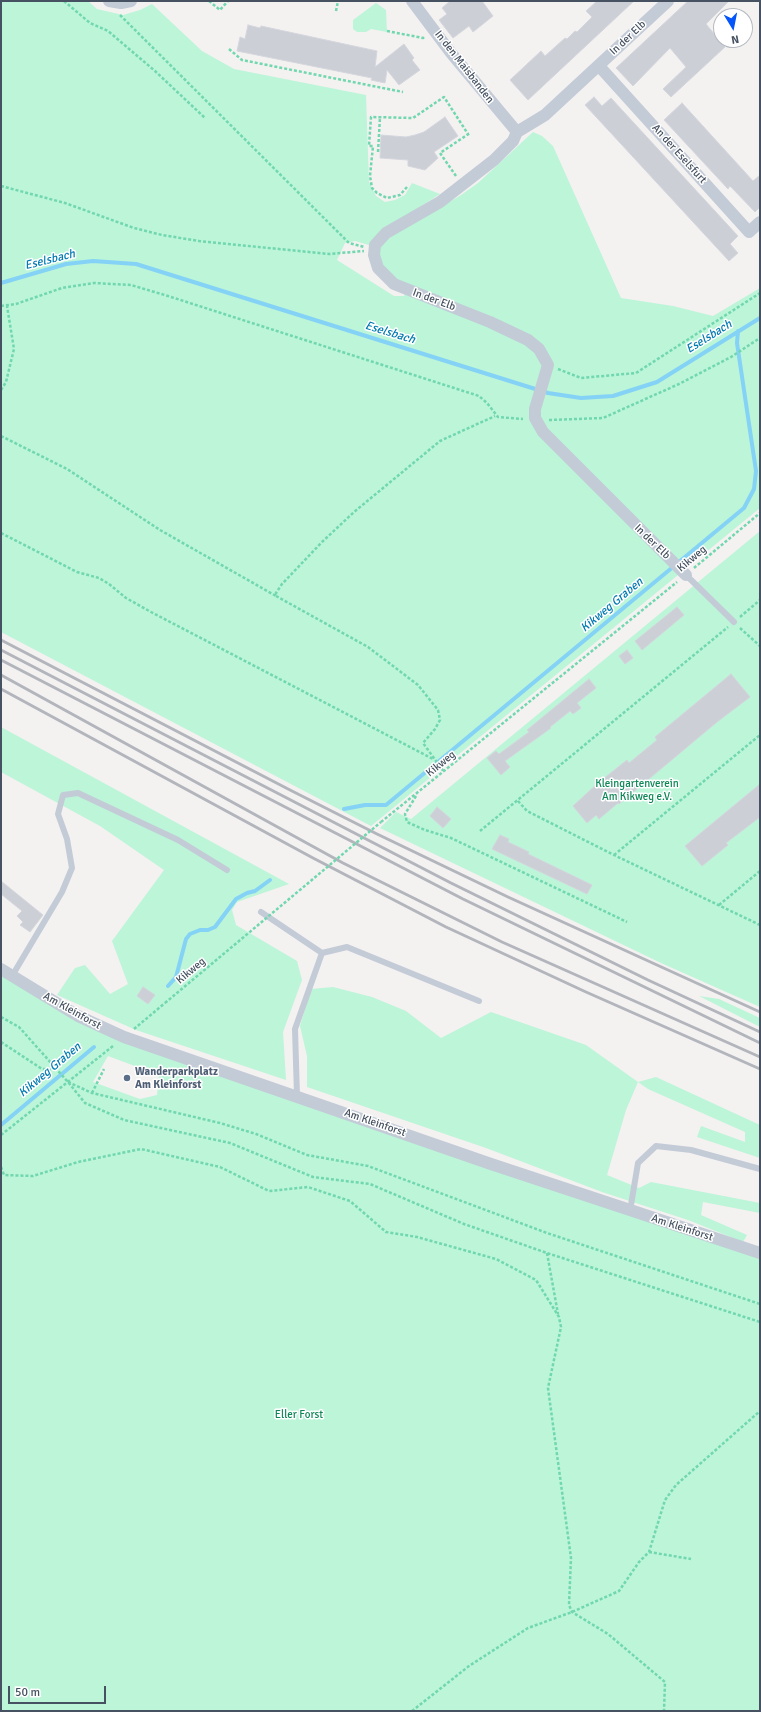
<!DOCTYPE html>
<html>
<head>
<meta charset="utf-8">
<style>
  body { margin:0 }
  #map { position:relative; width:761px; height:1712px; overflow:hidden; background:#f4f1f1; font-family:Signika,sans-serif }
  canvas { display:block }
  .frame { position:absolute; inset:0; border:2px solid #465261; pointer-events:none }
  .north { position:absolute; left:713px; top:8px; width:40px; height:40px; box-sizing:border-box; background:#fff; border:1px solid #b5bac0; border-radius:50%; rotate:170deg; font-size:11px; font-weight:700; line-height:16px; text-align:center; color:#465261 }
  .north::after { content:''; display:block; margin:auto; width:14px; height:18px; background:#0556fa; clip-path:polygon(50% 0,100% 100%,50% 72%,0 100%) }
  .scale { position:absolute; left:8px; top:1686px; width:98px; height:18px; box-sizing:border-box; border:2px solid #465261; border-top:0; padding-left:5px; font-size:12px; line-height:14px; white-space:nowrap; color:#465261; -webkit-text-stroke:3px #fff; paint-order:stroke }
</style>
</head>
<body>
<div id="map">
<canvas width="761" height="1712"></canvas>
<div class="frame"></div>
<div class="north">N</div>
<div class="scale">50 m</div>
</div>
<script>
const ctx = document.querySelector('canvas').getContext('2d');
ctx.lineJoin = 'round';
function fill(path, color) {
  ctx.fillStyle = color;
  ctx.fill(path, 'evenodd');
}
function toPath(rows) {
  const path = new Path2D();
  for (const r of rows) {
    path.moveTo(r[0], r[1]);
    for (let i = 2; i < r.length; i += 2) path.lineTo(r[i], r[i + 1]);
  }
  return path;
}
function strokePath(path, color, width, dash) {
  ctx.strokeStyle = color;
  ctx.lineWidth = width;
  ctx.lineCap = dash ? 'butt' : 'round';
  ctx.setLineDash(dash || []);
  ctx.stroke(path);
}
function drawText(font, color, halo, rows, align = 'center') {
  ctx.font = font + ' Signika,sans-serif';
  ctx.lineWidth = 3;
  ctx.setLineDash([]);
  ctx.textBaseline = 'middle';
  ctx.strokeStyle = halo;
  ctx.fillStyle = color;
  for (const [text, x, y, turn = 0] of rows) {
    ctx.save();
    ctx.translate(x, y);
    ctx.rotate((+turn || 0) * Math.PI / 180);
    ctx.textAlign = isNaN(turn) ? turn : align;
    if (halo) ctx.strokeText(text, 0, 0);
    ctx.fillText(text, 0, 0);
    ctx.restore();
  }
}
const green = toPath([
  [1,1,88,1,97,9,123,15,140,10,152,4,202,51,234,69,366,95,369,182,376,196,385,202,395,200,405,195,412,183,440,194,389,227,376,238,372,246,355,241,345,243,337,260,394,296,404,296,406,291,489,323,528,341,541,354,546,364,544,369,552,370,544,354,529,338,470,311,409,288,394,280,379,264,377,256,378,247,390,237,461,195,478,183,533,132,542,136,553,146,621,298,673,306,713,316,760,288,760,508,371,826,1,632],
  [376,3,386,10,387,32,371,29,366,32,357,32,353,29,353,20],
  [760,531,760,1007,661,963,380,828,396,812,411,819],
  [1,727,289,884,237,902,232,910,236,925,297,961,302,980,283,1032,286,1080,136,1030,57,995,75,968,85,965,110,994,128,984,112,941,164,870,100,826,1,772],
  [1,973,76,1019,760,1256,760,1711,1,1711],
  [108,1056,159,1075,157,1095,140,1099,93,1082],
  [333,987,372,997,406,1011,441,1038,491,1012,586,1045,638,1082,656,1077,760,1125,760,1158,697,1137,701,1126,745,1142,745,1132,648,1089,638,1082,626,1110,607,1175,639,1188,651,1182,760,1203,760,1213,703,1202,701,1215,747,1235,743,1242,688,1220,602,1192,486,1148,307,1087,307,1056,300,1026,311,989],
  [699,996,719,999,760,1018,760,1027]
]);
const stream = toPath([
  [1,283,66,264,93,261,136,264,548,393,581,398,613,396,657,382,760,318],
  [344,809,365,805,386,805,744,508,754,489,756,471,737,343,738,331],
  [168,986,176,977,186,939,190,934,200,930,208,930,215,927,236,899,247,893,255,891,270,880],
  [1,1125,94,1047]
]);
const building = toPath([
  [450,1,482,1,493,16,473,32,469,26,453,38,439,20,447,14,442,8,450,1],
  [597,1,634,1,528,100,510,80,541,51,545,56,565,38,567,39,575,31,577,32,592,17,586,11,597,1],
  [688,1,729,1,706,24,725,47,671,97,663,89,686,67,670,48,633,86,616,68,688,1],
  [248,25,260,28,261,26,377,51,375,67,404,44,414,58,412,60,420,70,399,85,387,70,385,83,371,80,372,78,237,51,240,37,245,39,248,25],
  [594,97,602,106,611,98,738,236,730,244,738,253,729,261,585,105,594,97],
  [682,103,753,181,760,175,760,207,755,212,730,186,728,189,664,120,682,103],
  [445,117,458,136,434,152,438,158,425,170,408,166,408,160,380,158,381,135,406,137,415,135,424,132,445,117],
  [677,607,684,615,642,650,635,641,677,607],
  [627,650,633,658,625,664,619,656,627,650],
  [731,674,750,697,717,722,619,804,618,803,599,819,596,815,587,823,573,806,598,783,627,760,629,763,657,740,655,737,731,674],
  [589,679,596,688,577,703,581,708,573,714,570,711,550,727,551,728,505,761,510,767,501,775,487,758,496,751,499,754,529,732,527,730,589,679],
  [760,784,760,817,726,843,728,845,702,866,685,846,760,784],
  [437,807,451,819,443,828,430,816,437,807],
  [500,835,509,839,508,842,529,852,528,854,592,885,587,894,492,849,500,835],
  [1,881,43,915,30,932,20,925,23,922,17,916,22,911,1,894,1,881],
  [143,987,155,995,148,1004,137,996,143,987]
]);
const path = toPath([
  [64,1,90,23,108,31,155,71,205,118],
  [209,1,220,10,228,1],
  [336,11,338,1],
  [120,15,349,243,364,247],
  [387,31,423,38,425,36],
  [229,49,242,60,403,92],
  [378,152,380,117],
  [456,176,440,153,470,133],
  [1,186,65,203,134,228,162,235,199,241,329,254,364,251],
  [407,187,400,195,387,198,377,193,372,188,370,176,373,146,369,146,371,117,413,118,444,97,468,134],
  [1,306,16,304,62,288,94,283,131,285,168,296,479,396,487,403,498,417,523,419],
  [558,369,581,378,636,373,760,293],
  [1,390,6,382,14,349,7,306],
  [549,420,603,418,679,384,731,357,760,338],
  [1,436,67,469,160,530,276,596,276,593,282,584,322,542,354,512,440,441,495,416],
  [1,533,77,572,99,578,109,584,126,598,151,612,433,759],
  [694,568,760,513],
  [276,596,368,647,418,685,438,710,440,720,435,729,423,743,444,772],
  [740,617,760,600],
  [740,628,760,646],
  [416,796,405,814,407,822,425,830,451,838,627,922],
  [518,801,527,811,614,855,760,925],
  [381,822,677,582],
  [480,831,728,627],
  [614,855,760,735],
  [719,905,760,871],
  [1,1017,19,1027,68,1082,85,1103,124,1120,230,1143,313,1177,370,1184,464,1224,547,1253,760,1322],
  [134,1029,165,1003],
  [1,1042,42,1069,55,1070],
  [68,1082,92,1093,220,1123,256,1134,307,1155,368,1166,547,1233,760,1304],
  [92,1093,104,1069],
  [1,1135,113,1046],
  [1,1167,4,1175,33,1176,78,1162,141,1149,220,1167,269,1191,308,1187,350,1201,386,1232,417,1237,496,1259,536,1280,559,1317,561,1327,548,1388,571,1558,569,1605,572,1612,608,1634,665,1682,664,1711],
  [547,1253,558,1314],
  [649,1552,691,1559],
  [412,1711,469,1666,528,1628,572,1612,619,1591,639,1562,649,1552,665,1500,676,1485,760,1411]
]);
const lane = toPath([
  [686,575,734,622],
  [261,912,322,953,295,1029,297,1096],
  [322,953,347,947,479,1001],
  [12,976,62,892,72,868,67,839,58,814,63,795,78,793,178,840,227,870],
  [630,1211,638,1163,656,1146,691,1150,760,1169]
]);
const street = toPath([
  [109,1,121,3,131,1],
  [412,1,451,53,517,132],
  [668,1,545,115,517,132,513,141,494,160,440,202,386,233,375,245,374,255,378,268,394,284,490,322,528,340,539,349,548,365,535,409,535,418,543,432,686,575],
  [599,66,749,232,760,222],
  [1,969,78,1016,124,1037,491,1164,760,1253]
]);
const rail = toPath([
  [1,640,290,790,377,834,508,897,760,1012],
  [1,650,451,883,648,980,760,1032],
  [1,660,463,899,760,1043],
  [1,675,343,863,502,942,760,1057],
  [1,689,313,858,446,927,586,992,760,1069]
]);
const pathBridge = toPath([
  [165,1003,381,822]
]);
const markers = [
  [127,1078,4,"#5c6f8a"]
];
const streetNames = [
  ["In der Elb",628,38,-43],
  ["In den Maisbanden",464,67,52],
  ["An der Eselsfurt",679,154,48],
  ["In der Elb",434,300,20],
  ["In der Elb",652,542,44],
  ["Kikweg",692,559,-40],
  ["Kikweg",441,764,-39],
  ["Kikweg",191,971,-40],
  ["Am Kleinforst",72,1011,29],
  ["Am Kleinforst",375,1123,19],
  ["Am Kleinforst",682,1228,18]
];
const parkNames = [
  ["Kleingartenverein",637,784],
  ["Am Kikweg e.V.",637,797],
  ["Eller Forst",299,1415]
];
const serviceNames = [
  ["Wanderparkplatz",135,1072],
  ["Am Kleinforst",135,1085]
];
const waterNames = [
  ["Eselsbach",50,260,-14],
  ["Eselsbach",390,333,17],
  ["Eselsbach",709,337,-32],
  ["Kikweg Graben",612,605,-40],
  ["Kikweg Graben",50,1070,-40]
];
fill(green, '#bcf5d8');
strokePath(stream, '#84d2f6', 4);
fill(building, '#cdcfd7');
strokePath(building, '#d4d6dd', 1);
strokePath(path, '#70d7af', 2.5, [3, 2]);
strokePath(lane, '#c3cbd7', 6);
strokePath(street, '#c3cbd7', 12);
strokePath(rail, '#b2b5bc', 3);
strokePath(pathBridge, '#70d7af', 2.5, [3, 2]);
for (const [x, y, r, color] of markers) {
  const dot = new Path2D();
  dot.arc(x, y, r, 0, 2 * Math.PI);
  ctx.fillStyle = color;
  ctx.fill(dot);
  strokePath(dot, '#fff', 1.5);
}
drawText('11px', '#465261', '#fff', streetNames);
drawText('11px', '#0d8756', '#fff', parkNames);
drawText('bold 11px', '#4e5e75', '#fff', serviceNames, 'left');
drawText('italic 12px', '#017ab2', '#fff', waterNames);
</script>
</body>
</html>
